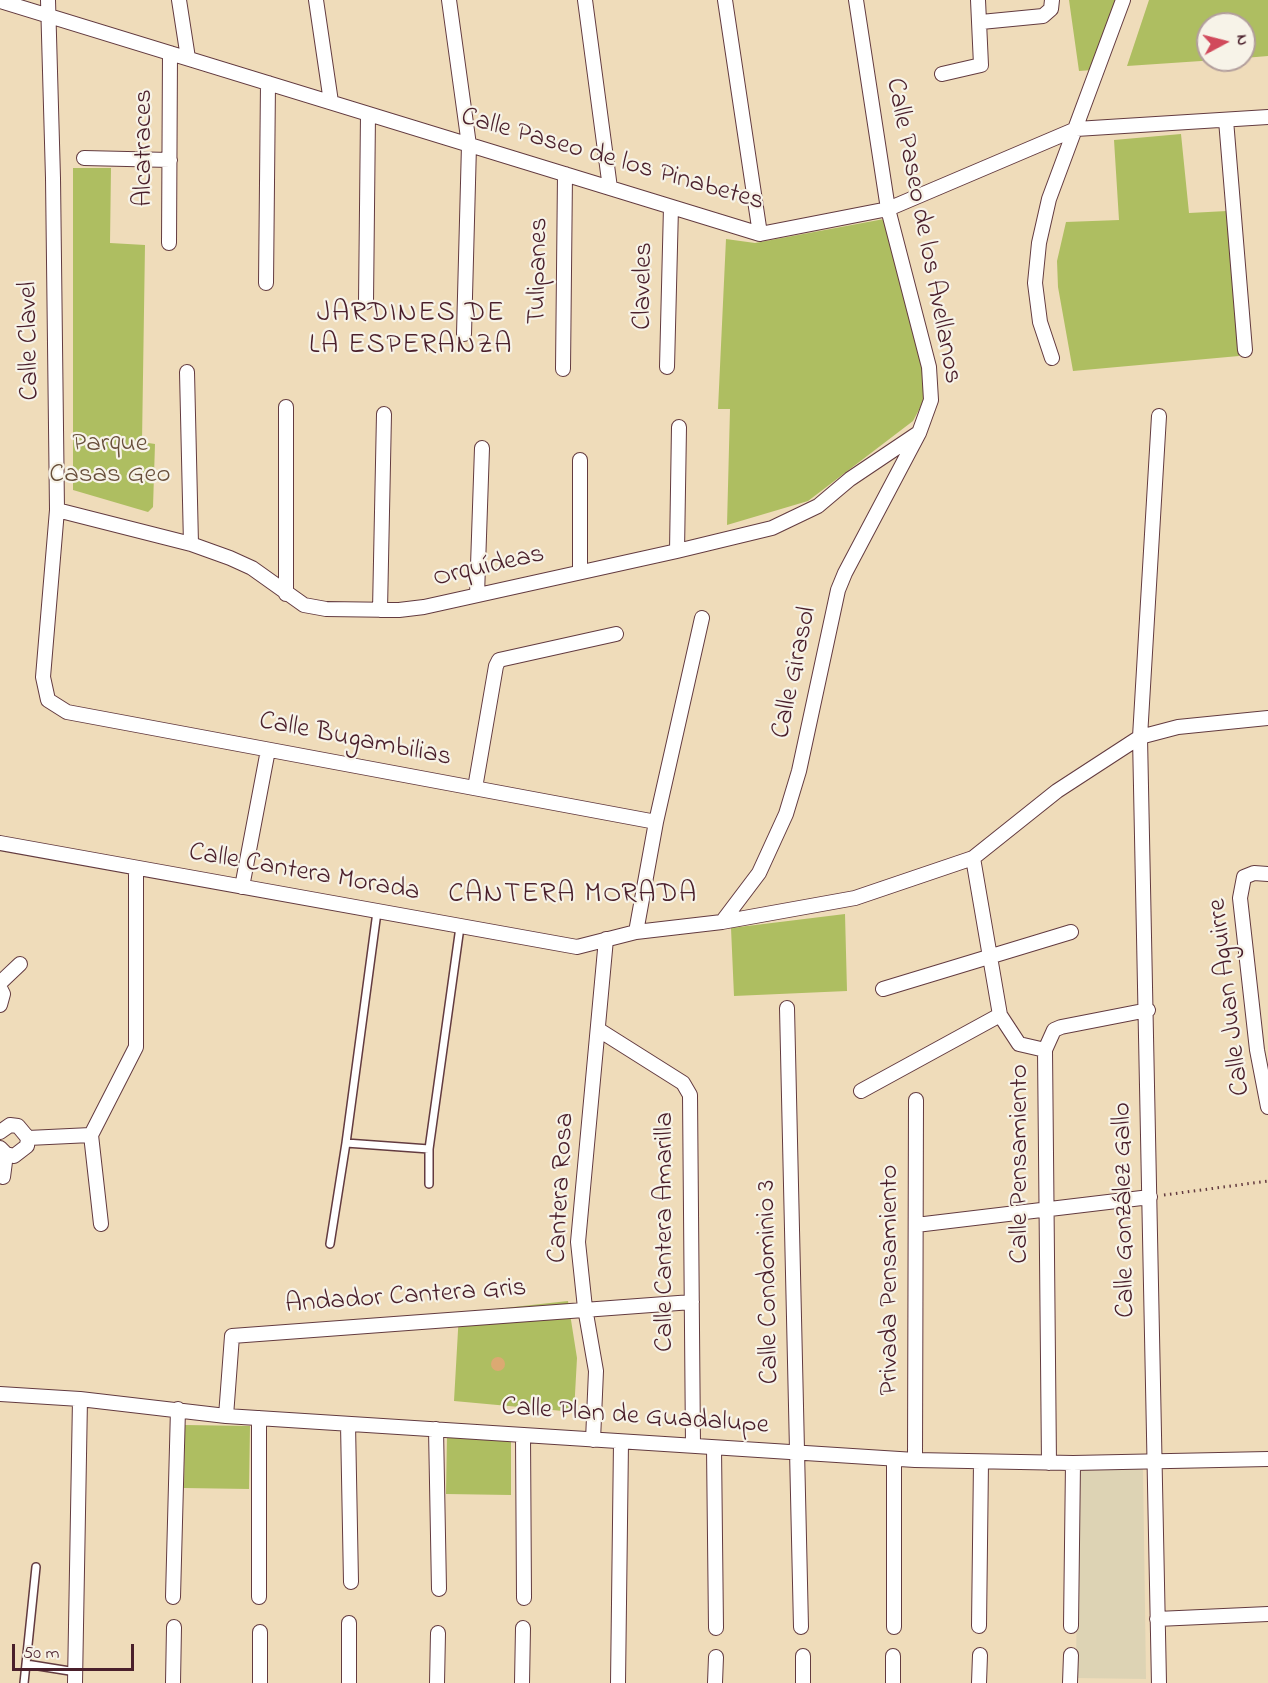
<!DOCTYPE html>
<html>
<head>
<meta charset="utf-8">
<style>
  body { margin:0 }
  #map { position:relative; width:1268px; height:1683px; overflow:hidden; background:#efdcba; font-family:"Indie Flower",sans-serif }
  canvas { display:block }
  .north { position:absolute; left:1196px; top:12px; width:60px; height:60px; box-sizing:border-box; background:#f7f3e8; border:2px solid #b29e9c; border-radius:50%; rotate:83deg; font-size:16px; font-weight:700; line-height:24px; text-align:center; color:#4a1f2b }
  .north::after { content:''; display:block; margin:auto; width:21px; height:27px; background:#d1495b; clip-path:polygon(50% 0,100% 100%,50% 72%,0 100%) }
  .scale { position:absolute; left:12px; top:1644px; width:122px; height:27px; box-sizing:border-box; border:3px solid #4a1f2b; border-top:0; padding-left:8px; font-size:18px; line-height:21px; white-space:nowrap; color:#4a1f2b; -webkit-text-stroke:4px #f7f3e8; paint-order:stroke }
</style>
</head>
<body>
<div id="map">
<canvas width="1268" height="1683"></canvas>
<div class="north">N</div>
<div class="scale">50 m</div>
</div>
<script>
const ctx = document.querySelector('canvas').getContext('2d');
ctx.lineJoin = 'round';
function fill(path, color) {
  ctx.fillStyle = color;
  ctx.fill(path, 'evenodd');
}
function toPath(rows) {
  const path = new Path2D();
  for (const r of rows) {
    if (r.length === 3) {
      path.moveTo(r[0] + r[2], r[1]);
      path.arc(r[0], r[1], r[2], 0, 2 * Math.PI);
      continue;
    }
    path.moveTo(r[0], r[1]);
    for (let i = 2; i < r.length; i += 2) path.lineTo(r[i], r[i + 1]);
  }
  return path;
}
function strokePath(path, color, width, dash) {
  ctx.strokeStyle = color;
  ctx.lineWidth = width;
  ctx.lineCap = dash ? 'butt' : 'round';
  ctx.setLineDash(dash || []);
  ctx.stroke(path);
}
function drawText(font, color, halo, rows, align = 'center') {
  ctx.font = font + ' "Indie Flower",sans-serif';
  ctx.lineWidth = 4.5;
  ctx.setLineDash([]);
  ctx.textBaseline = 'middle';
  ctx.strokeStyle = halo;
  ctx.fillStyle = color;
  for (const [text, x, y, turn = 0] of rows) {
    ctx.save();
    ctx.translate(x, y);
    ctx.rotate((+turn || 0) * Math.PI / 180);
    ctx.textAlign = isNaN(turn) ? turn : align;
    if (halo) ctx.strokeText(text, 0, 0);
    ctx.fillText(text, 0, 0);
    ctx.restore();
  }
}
const built = toPath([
  [1078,1468,1143,1468,1146,1679,1076,1678]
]);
const green = toPath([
  [1069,0,1118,0,1092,70,1079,71],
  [1149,0,1268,0,1268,56,1244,58,1244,24,1208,24,1208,60,1216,60,1127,66],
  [1181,134,1189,213,1227,211,1239,356,1073,371,1058,287,1057,261,1066,222,1119,220,1114,140],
  [73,168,111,168,110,243,145,245,142,442,155,444,153,507,148,512,73,490],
  [884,219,926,371,927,390,922,404,913,421,808,501,727,525,730,409,718,409,726,239,755,243],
  [845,914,847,991,734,996,731,928],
  [568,1301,577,1358,574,1412,454,1401,459,1313],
  [185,1425,250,1426,249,1489,184,1488],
  [447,1435,511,1439,511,1495,446,1494]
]);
const building = toPath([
  [498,1364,7]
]);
const path = toPath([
  [1164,1195,1268,1181]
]);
const lane = toPath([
  [377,912,346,1143,429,1149,460,927],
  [429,1149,429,1184],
  [330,1244,346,1143],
  [36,1567,26,1664,76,1672],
  [24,1683,26,1664]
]);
const street = toPath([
  [48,0,53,178,57,510,43,677,48,700,67,712,656,822],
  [179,0,188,58],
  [316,0,331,102],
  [449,0,469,145,464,334],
  [585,0,610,188],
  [725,0,760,234],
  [0,1,760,234,888,209,1076,129,1268,117],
  [981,22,1043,16,1051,9,1052,0],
  [942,74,981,65,978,0],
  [1226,120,1245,350],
  [84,158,170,160],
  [169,243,170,53],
  [266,283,268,83],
  [366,302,368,114],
  [1052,358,1040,322,1035,283,1039,243,1049,199,1123,0],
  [667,367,671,207],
  [563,369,565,174],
  [187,372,191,544],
  [286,407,286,594],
  [1159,416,1140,737,1159,1683],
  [580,460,580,572],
  [57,510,191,544,230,558,252,568,304,605,326,609,399,610,424,607,677,551,772,528,818,506,850,479,917,434],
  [677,551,679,427],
  [477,595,482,448],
  [380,610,384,414],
  [475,788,496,666,499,660,616,634],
  [0,843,577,947,636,932,722,922,855,898,973,858,1057,791,1140,737,1178,727,1268,718],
  [973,858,1000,1015,1019,1044,1045,1050],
  [1268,874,1254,873,1244,877,1240,898,1257,1050,1268,1107],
  [242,887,268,750],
  [722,922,759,873,786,814,799,771,838,590,845,573,919,433,931,400,929,367,888,209,856,0],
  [636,932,656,822,702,618],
  [0,983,20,964],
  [0,988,3,994,0,1005],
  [883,989,1071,932],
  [787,1008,801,1627],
  [599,1030,683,1083,690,1095,693,1446],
  [861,1091,1000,1015],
  [0,1132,10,1125,18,1126,28,1138,27,1146,14,1156,6,1154,0,1148],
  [91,1135,136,1047,136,868],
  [91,1135,101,1224],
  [28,1138,91,1135],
  [3,1177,6,1154],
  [916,1225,1150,1197],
  [0,1394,80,1399,226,1416,915,1460,1073,1463,1268,1459],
  [226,1416,232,1336,692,1302],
  [259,1418,259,1597],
  [348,1424,351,1582],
  [436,1429,439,1589],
  [523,1435,524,1598],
  [593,1440,596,1371,585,1308,578,1242,606,939],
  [714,1448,716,1628],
  [894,1459,894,1627],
  [915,1460,916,1100],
  [1049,1463,1045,1050,1054,1030,1061,1027,1148,1010],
  [173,1597,178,1409],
  [1157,1619,1268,1614],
  [979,1626,981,1462],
  [1071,1626,1073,1463],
  [75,1683,80,1399],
  [173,1683,174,1627],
  [260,1683,260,1632],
  [349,1683,349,1623],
  [437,1683,438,1633],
  [522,1683,523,1628],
  [618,1683,621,1442],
  [715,1683,716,1657],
  [803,1683,803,1656],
  [893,1683,893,1656],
  [979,1683,980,1655],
  [1070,1683,1071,1655]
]);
const streetNames = [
  ["Alcatraces",146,148,-90],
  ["Calle Paseo de los Pinabetes",612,161,16],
  ["Calle Paseo de los Avellanos",922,231,79],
  ["Tulipanes",540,271,-89],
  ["Claveles",645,286,-89],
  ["Calle Clavel",31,341,-91],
  ["Orquídeas",489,568,-13],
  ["Calle Girasol",796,673,-78],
  ["Calle Bugambilias",355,741,11],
  ["Calle Cantera Morada",304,874,10],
  ["Calle Juan Aguirre",1231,997,-97],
  ["Calle Pensamiento",1022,1164,-90],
  ["Cantera Rosa",563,1188,-87],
  ["Calle González Gallo",1126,1210,-91],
  ["Calle Cantera Amarilla",667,1232,-90],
  ["Privada Pensamiento",892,1280,-90],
  ["Calle Condominio 3",770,1282,-91],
  ["Andador Cantera Gris",406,1298,-4],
  ["Calle Plan de Guadalupe",635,1418,4]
];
const parkNames = [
  ["Parque",110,446],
  ["Casas Geo",110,477]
];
const neighbourhoodNames = [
  ["JARDINES DE",411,315],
  ["LA ESPERANZA",411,347],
  ["CANTERA MORADA",573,896]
];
fill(built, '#ddd3b4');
fill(green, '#aebe61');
fill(building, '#dca972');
strokePath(lane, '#633b40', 10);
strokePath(street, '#633b40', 16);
strokePath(path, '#633b40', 3, [1.5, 4.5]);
strokePath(lane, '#fff', 7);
strokePath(street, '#fff', 14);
drawText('27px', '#4a1f2b', '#f7f3e8', streetNames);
drawText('27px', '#684f3b', '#f7f3e8', parkNames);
ctx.letterSpacing = '1.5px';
drawText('28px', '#4a1f2b', '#f7f3e8', neighbourhoodNames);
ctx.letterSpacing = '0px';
</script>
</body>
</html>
